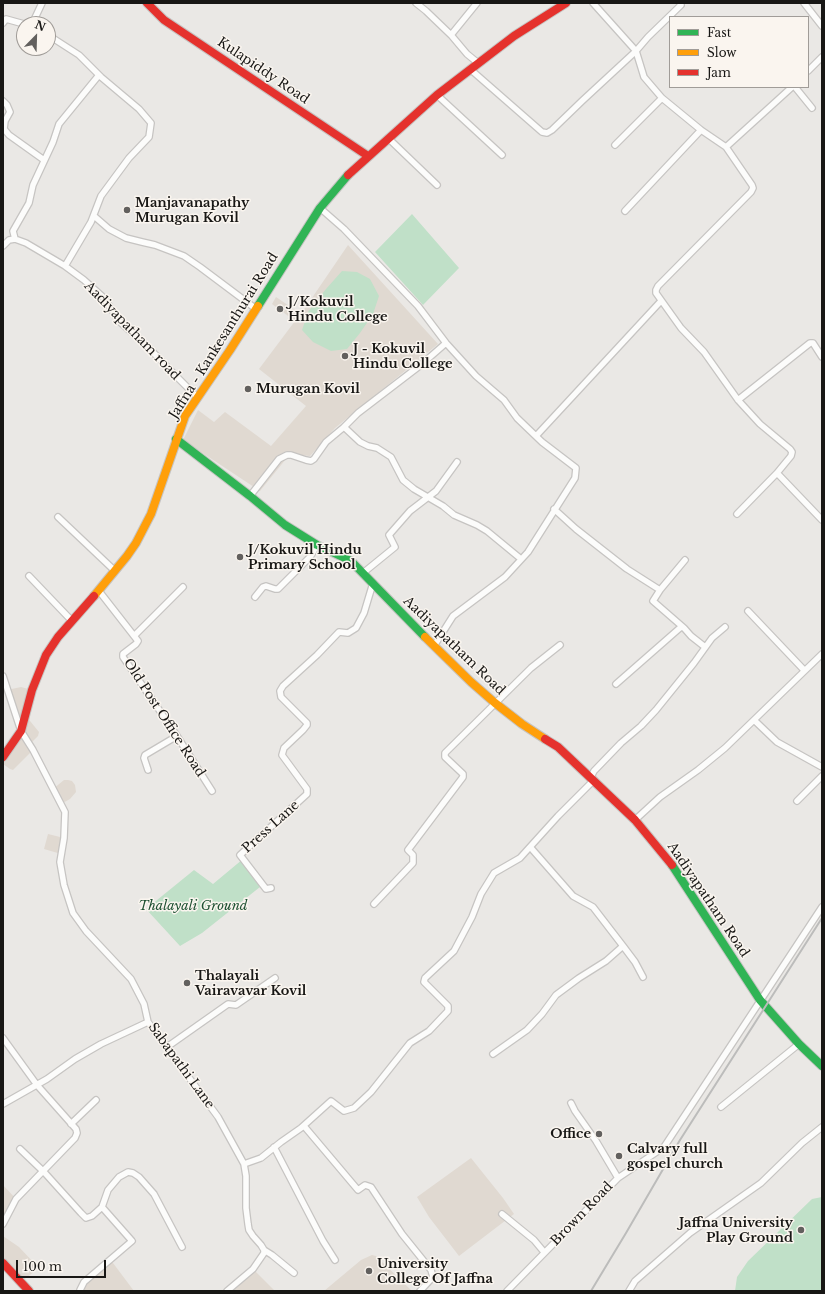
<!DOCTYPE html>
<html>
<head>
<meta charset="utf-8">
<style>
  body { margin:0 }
  #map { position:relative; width:825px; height:1294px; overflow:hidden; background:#eae8e5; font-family:"Libre Baskerville",serif }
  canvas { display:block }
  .frame { position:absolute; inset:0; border:4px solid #181715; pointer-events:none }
  .legend { position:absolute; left:669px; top:16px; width:140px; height:72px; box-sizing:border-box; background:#faf5ef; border:1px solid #a09c98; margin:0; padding:5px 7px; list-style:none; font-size:12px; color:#181715 }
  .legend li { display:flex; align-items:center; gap:8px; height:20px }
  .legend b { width:20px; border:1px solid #a09c98 }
  .north { position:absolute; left:16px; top:16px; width:40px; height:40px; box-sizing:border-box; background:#faf5ef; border:1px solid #a09c98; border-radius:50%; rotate:23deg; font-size:11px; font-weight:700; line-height:16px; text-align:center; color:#181715 }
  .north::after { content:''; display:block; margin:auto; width:14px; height:18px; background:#62605e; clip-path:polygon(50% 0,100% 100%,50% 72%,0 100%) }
  .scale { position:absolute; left:16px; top:1260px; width:90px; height:18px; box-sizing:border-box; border:2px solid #181715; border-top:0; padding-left:5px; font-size:12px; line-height:14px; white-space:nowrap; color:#181715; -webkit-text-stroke:3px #faf5ef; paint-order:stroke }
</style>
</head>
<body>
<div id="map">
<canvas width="825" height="1294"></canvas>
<div class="frame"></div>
<ul class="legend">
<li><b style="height:5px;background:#30b455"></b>Fast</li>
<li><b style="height:5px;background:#ff9f0a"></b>Slow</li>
<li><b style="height:5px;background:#e5322d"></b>Jam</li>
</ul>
<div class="north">N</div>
<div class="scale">100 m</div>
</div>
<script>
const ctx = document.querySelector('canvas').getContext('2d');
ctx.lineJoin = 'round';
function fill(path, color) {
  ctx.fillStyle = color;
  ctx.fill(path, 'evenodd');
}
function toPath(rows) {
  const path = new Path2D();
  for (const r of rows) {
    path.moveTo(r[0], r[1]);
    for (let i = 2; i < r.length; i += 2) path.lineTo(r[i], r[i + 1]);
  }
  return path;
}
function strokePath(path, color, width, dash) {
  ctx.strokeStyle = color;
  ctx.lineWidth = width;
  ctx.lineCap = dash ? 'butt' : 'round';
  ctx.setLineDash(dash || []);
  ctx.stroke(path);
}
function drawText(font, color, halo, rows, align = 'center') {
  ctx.font = font + ' "Libre Baskerville",serif';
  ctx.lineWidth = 3;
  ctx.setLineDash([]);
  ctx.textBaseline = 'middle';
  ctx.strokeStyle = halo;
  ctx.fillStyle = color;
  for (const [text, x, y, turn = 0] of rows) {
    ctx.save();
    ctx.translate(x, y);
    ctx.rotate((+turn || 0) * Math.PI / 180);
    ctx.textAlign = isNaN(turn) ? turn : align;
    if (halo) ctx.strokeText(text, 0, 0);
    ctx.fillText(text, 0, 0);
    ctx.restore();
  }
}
const built = toPath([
  [348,245,438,344,335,428,310,456,290,454,260,491,183,440,198,410,214,422,225,412,271,446,306,406,259,369,295,321,272,304,276,297,301,314],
  [21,687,32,690,26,716,39,732,38,736,29,745,33,750,13,770,10,769,3,764,3,757,21,731,7,690],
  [64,780,68,780,72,781,75,785,76,792,70,799,61,804,53,789],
  [48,834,64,838,61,854,44,849],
  [471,1158,503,1198,514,1214,459,1256,429,1217,417,1197],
  [3,1185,16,1199,3,1224],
  [3,1236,19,1247,36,1265,37,1267,35,1271,21,1282,3,1263],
  [372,1255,376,1256,412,1291,324,1291,361,1260],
  [110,1259,134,1291,79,1291,84,1282],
  [253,1269,275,1291,227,1291]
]);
const green = toPath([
  [412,214,459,268,423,305,375,252],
  [342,271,357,272,370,279,379,296,373,314,360,333,347,349,331,351,313,342,302,330,308,312,326,289],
  [243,859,260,887,202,933,180,946,146,909,194,870,213,884],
  [822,1197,822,1291,735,1291,737,1277,748,1261,812,1199]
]);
const street = toPath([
  [416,3,426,11,451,35,467,54,478,63],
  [593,3,636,51,644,77,662,98,701,130,726,147,752,185,753,188,751,192,658,286,656,290,656,293,681,328,704,352,738,400,760,424,790,449,792,452,791,456,777,473,822,520],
  [804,3,822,26],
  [3,23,6,19,24,24],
  [36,24,35,18,42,3],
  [48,35,79,55,101,77,139,109,151,123,149,137,129,158,101,196,91,222,65,266],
  [451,35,477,3],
  [470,69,542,132,547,133,552,130,582,101,636,51,648,37,681,5,680,3],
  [808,71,822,57],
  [795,87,812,108],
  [437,95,502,155],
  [3,101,7,105,10,112,5,121,4,129,9,135,44,160],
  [388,138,437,185],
  [615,145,662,98],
  [726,147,792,87],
  [320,208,344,229,418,306,446,343,476,376,504,400,517,418,542,442,576,468,575,478,528,552,505,577,453,616,434,646],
  [625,211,701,130],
  [94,216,109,229,126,238,142,242,155,245,184,256,200,267,256,309],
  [15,239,13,231,29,203,33,185,53,142,59,124,99,75],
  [3,246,9,240,15,239,26,243,65,266,84,280,104,298,120,322,147,346,180,380,197,397],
  [738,400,810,343,813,343,822,357],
  [344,427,360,442,368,446,377,448,391,457,403,480,414,489,443,506,454,515,477,525,487,531,521,559],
  [536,436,661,301],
  [250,496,279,459,287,455,291,455,306,460,311,461,314,459,326,442,344,427,358,413,422,364,446,343],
  [554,509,576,529,627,569,660,590,653,601,684,628],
  [737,514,777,473],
  [58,517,115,571],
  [363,573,395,547,389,535,410,511,436,491,457,462],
  [29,576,72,621],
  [660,590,685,560],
  [99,591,138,641,136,644,123,654,123,657,177,736,212,791],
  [255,597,263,587,266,586,275,589,278,589,310,557,317,545],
  [748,611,804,670],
  [134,636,183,587],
  [3,676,21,731,33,750,65,812,64,838,60,862,64,885,73,913,86,931,131,979,144,1004,148,1022,218,1117,244,1164,246,1176,246,1208,248,1224,249,1230,253,1236,261,1245,264,1250,264,1253,253,1269,227,1291],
  [616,684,681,627,684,628,691,636,705,647],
  [754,720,777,742,822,767],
  [148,770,144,758,145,755,177,736],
  [591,777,594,771,621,743,641,726,656,710,694,663,712,638,725,627],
  [797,801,822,776],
  [635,820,660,797,698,770,725,748,822,654],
  [531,848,573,896,593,907,623,946],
  [271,888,266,889,240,855,307,794,307,789,282,755,284,748,303,730,307,725,307,723,281,697,280,691,283,686,317,655,339,632,348,633,356,628,364,613,373,583],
  [374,904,413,863,413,855,408,850,463,777,463,774,445,757,445,753,531,668,560,645],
  [3,1038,37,1085,76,1129,77,1133,75,1138,16,1199,3,1224],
  [167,1047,228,1004,236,1005,275,978],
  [493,1054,527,1030,542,1014,556,995,579,978,606,961,623,946,635,962,643,977],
  [571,1103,575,1111,596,1141,618,1178],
  [3,1104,47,1079,75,1059,101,1044,148,1022],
  [721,1107,799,1044],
  [71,1124,96,1100],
  [304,1126,358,1190,365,1185,371,1187,402,1234,431,1270,433,1277,420,1291],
  [274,1147,323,1241,335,1260],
  [20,1149,44,1172,81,1213,86,1218,92,1216,102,1207,108,1190,119,1177,128,1172,133,1173,139,1177,154,1194,182,1247],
  [244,1164,261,1158,281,1142,301,1128,331,1101,344,1111,354,1108,371,1092,410,1043,429,1031,448,1011,448,1006,424,982,425,978,454,951,472,917,481,894,494,873,520,858,558,816,594,780],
  [502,1214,534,1240,544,1252],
  [264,1250,272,1255,294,1273],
  [80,1291,80,1290,84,1282,132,1241,102,1207],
  [507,1291,618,1178,664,1147,822,907],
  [629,1291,635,1281,690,1233,761,1183,802,1143,822,1127]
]);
const fast = toPath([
  [258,306,320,208,348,175],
  [176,439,250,496,285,525,317,545,351,561,425,637],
  [672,865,760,1000,799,1044,822,1066]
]);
const slow = toPath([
  [94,596,127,556,136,543,151,514,185,416,230,350,258,306],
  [425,637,471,682,495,703,522,724,545,739]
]);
const jam = toPath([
  [147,3,164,20,368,156],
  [348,175,437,95,514,36,566,3],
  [545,739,558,747,635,820,672,865],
  [3,757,21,731,32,690,46,655,58,637,94,596],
  [3,1263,29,1291]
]);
const rail = toPath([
  [591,1291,626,1233,680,1140,822,918]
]);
const markers = [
  [127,210,4,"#62605e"],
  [280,309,4,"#62605e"],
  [345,356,4,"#62605e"],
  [248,389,4,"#62605e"],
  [240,557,4,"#62605e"],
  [187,983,4,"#62605e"],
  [599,1134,4,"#62605e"],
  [619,1156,4,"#62605e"],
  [801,1230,4,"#62605e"],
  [369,1271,4,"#62605e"]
];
const streetNames = [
  ["Kulapiddy Road",263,71,34],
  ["Aadiyapatham road",132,331,46],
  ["Jaffna - Kankesanthurai Road",224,336,-58],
  ["Aadiyapatham Road",454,646,44],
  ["Old Post Office Road",164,718,57],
  ["Press Lane",271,827,-42],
  ["Aadiyapatham Road",708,900,56],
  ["Sabapathi Lane",181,1066,54],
  ["Brown Road",582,1214,-46]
];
const poiNames = [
  ["Manjavanapathy",135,203],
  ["Murugan Kovil",135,218],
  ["J/Kokuvil",288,302],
  ["Hindu College",288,317],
  ["J - Kokuvil",353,349],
  ["Hindu College",353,364],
  ["Murugan Kovil",256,389],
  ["J/Kokuvil Hindu",248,550],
  ["Primary School",248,565],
  ["Thalayali",195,976],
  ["Vairavavar Kovil",195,991],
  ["Office",591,1134,"right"],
  ["Calvary full",627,1149],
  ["gospel church",627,1164],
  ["Jaffna University",793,1223,"right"],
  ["Play Ground",793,1238,"right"],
  ["University",377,1264],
  ["College Of Jaffna",377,1279]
];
const parkNames = [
  ["Thalayali Ground",193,906]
];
fill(built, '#e0d9d1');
fill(green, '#c0e0c8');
strokePath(street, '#c6c4c2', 8);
strokePath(fast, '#c6c4c2', 10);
strokePath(slow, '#c6c4c2', 10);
strokePath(jam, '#c6c4c2', 10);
strokePath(street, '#fcfcfb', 5.5);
strokePath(fast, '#30b455', 8);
strokePath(slow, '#ff9f0a', 8);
strokePath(jam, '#e5322d', 8);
strokePath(rail, '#bcbcbb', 2);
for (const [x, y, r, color] of markers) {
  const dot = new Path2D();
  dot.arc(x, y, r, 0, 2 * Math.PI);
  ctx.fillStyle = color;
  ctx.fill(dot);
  strokePath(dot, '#faf5ef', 1.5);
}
drawText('13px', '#181715', '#faf5ef', streetNames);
drawText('bold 13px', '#181715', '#faf5ef', poiNames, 'left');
drawText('italic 13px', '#1d5031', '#faf5ef', parkNames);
</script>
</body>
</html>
